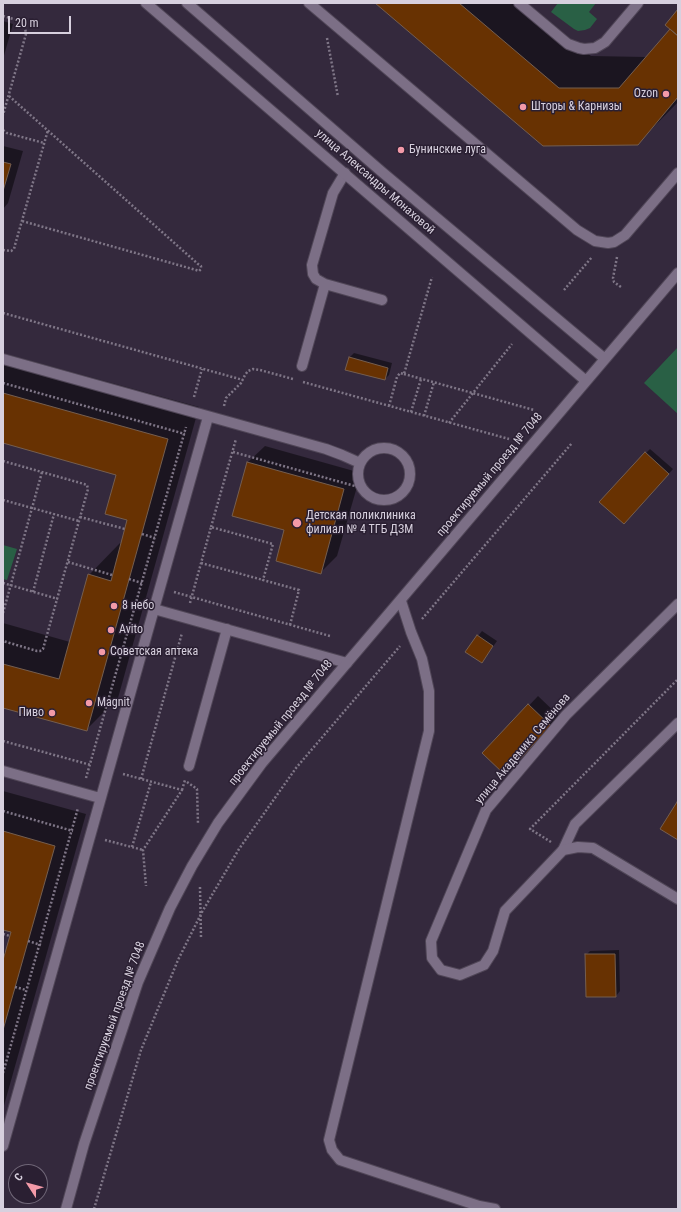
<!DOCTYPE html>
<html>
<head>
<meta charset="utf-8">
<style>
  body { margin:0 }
  #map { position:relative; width:681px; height:1212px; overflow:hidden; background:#34293d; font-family:"Roboto Condensed",sans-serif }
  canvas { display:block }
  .frame { position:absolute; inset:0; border:4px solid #d7d0de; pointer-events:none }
  .north { position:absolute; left:8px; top:1164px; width:40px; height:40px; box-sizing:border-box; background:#2a1f32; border:1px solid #6f6677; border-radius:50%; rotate:306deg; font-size:11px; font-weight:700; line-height:16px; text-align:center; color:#d7d0de }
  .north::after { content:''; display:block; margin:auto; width:14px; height:18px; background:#f39aa8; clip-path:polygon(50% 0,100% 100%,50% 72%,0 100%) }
  .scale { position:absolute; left:8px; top:16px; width:63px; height:18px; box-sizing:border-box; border:2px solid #d7d0de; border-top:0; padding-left:5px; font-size:12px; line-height:14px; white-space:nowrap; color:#d7d0de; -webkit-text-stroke:3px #2a1f32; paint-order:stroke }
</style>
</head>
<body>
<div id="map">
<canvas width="681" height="1212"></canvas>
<div class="frame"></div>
<div class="north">С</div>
<div class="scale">20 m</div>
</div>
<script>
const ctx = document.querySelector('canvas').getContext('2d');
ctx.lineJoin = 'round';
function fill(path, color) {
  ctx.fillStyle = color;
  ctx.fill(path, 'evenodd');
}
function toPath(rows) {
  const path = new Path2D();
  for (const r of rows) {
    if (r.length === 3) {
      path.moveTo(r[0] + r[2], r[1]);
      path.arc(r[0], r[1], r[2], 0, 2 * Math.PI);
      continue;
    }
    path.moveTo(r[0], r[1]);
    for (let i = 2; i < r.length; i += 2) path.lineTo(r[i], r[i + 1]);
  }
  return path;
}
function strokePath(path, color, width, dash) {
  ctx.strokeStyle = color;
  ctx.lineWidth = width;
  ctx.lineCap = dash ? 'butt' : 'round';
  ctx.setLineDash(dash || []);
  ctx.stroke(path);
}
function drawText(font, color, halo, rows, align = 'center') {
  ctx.font = font + ' "Roboto Condensed",sans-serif';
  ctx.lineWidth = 3;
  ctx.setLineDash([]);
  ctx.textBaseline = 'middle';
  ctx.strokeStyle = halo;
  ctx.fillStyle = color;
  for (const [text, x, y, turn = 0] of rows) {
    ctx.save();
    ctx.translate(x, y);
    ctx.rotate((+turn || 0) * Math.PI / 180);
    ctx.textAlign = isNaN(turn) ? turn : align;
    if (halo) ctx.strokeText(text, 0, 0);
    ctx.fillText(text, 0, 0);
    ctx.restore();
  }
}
const green = toPath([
  [558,3,596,3,589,12,597,19,590,28,585,30,578,31,574,29,551,12],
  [678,347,678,414,644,383],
  [3,545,17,549,7,580,3,579]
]);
const shadow = toPath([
  [376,3,528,3,591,56,647,57,671,29,678,10,678,102,637,144],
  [3,21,13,24,3,59],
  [3,146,23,151,8,203,3,209],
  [3,353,199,407,118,698,86,730,3,707,3,623,70,642,89,575,120,543,122,543,129,520,117,474,3,442],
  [354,353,392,363,389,375,385,379,350,357],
  [265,446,361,473,337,556,320,573,286,530,248,462],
  [650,449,673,469,628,519,646,453],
  [482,631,497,641,482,662,466,651],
  [538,696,559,716,514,764,484,753],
  [3,791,86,814,3,1109,3,954,6,950,12,931,3,929],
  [619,950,620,991,616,996,586,955,590,951]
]);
const building = toPath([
  [375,3,459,3,559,88,619,88,670,29,678,36,678,97,638,145,543,146,375,3],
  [678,9,678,36,665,25,678,9],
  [3,162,11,164,3,191,3,162],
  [349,357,388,368,385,380,345,370,349,357],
  [3,393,168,439,87,731,3,708,3,664,59,679,88,574,111,581,127,520,105,514,116,475,3,443,3,393],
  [645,452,669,474,624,524,599,502,645,452],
  [247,462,344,489,321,574,276,561,284,530,232,516,247,462],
  [477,635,493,646,482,663,465,652,477,635],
  [528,704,551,726,505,775,482,753,528,704],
  [677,802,678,803,678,840,660,829,677,802],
  [3,831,55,846,3,1030,3,960,11,932,3,930,3,831],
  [585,954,615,954,616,997,586,997,585,954]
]);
const path = toPath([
  [3,16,17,20,21,23,25,27,26,34,3,115],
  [327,38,338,97],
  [9,96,198,264,201,266,201,269,199,271,196,270,22,221],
  [3,130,7,133,44,143],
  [3,250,11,251,14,249,15,245,48,130],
  [617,257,613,278,614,282,621,287],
  [564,290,592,257],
  [3,313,243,380],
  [404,374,534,410],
  [303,382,509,439],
  [3,383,185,434],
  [194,397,202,369],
  [224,406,226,398,241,383,245,375,248,371,253,369,260,370,293,379],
  [389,406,397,377,400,373,404,374,432,277],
  [411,412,421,379],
  [424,416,434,382],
  [449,423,512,344],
  [233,452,362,488],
  [3,461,84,484,87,485,88,489,43,649,40,651,37,651,3,641],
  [3,500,79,521],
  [80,517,125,529],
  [211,527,236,439],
  [142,534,155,538],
  [68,562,112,575],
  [201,563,263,580],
  [129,579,142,583],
  [3,583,58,599],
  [33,592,54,514],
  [174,592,330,636],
  [190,603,211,527,273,544,263,580,299,590,290,625],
  [3,613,42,472],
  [422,619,572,443],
  [3,741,91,765],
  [123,774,182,790,143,850,146,886],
  [86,778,186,427],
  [141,779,182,633],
  [187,782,197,789,198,824],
  [182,790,185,780],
  [3,811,73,831],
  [105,840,143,850],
  [551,842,530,829,678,679],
  [132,847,151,782],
  [200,887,201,937],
  [3,934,10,936],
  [28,941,41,945],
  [15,987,26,990],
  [3,1073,78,808],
  [94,1209,141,1050,178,960,202,912,239,849,296,768,400,646]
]);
const service = toPath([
  [309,3,577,230,595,241,608,243,614,242,625,235,678,173],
  [519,3,568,44,579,48,584,49,595,48,605,42,638,3],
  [345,173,333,193,312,265,313,274,316,279,325,284,382,300],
  [3,359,326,449,342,455,360,463],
  [302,366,325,284],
  [384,474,26],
  [154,609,347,663],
  [189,766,227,629],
  [3,771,100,798],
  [563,850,575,824,678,723],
  [3,1146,208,417]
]);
const minor = toPath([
  [401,601,411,632,422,659,429,691,429,731,329,1140,332,1150,340,1160,479,1206,495,1209],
  [678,604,566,715,486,810,431,941,432,958,441,970,460,975,484,965,493,951,505,911,563,850,578,847,593,848,678,899]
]);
const secondary = toPath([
  [146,3,586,381],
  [187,3,382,172,605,359],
  [66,1209,84,1144,138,982,170,908,192,866,218,823,262,763,678,273]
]);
const markers = [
  [666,94,4,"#f39aa8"],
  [523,107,4,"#f39aa8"],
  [401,150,4,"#f39aa8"],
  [297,523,5,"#f39aa8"],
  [114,606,4,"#f39aa8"],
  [111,630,4,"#f39aa8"],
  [102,652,4,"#f39aa8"],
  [89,703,4,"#f39aa8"],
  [52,713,4,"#f39aa8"]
];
const poiNames = [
  ["Ozon",658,94,"right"],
  ["Шторы & Карнизы",531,107],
  ["Бунинские луга",409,150],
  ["Детская поликлиника",306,516],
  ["филиал № 4 ТГБ ДЗМ",306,530],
  ["8 небо",122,606],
  ["Avito",119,630],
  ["Советская аптека",110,652],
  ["Magnit",97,703],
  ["Пиво",44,713,"right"]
];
const streetNames = [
  ["улица Александры Монаховой",375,182,41],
  ["проектируемый проезд № 7048",490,475,-50],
  ["проектируемый проезд № 7048",281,723,-51],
  ["улица Академика Семёнова",523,749,-50],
  ["проектируемый проезд № 7048",115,1016,-70]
];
fill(green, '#296045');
fill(shadow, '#0007');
fill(building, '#683202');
strokePath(building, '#755e4f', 1);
strokePath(service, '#504657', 12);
strokePath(minor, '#504657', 12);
strokePath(secondary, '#504657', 12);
strokePath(path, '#7f7687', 2.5, [2, 2]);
strokePath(service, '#7c6f86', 10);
strokePath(minor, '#7c6f86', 10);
strokePath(secondary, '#7c6f86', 10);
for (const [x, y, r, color] of markers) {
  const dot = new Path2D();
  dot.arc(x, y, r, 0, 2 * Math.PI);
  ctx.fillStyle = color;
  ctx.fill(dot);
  strokePath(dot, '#2a1f32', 1.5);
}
drawText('12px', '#d7d0de', '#2a1f32', poiNames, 'left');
drawText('12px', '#d7d0de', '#2a1f32', streetNames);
</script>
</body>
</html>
